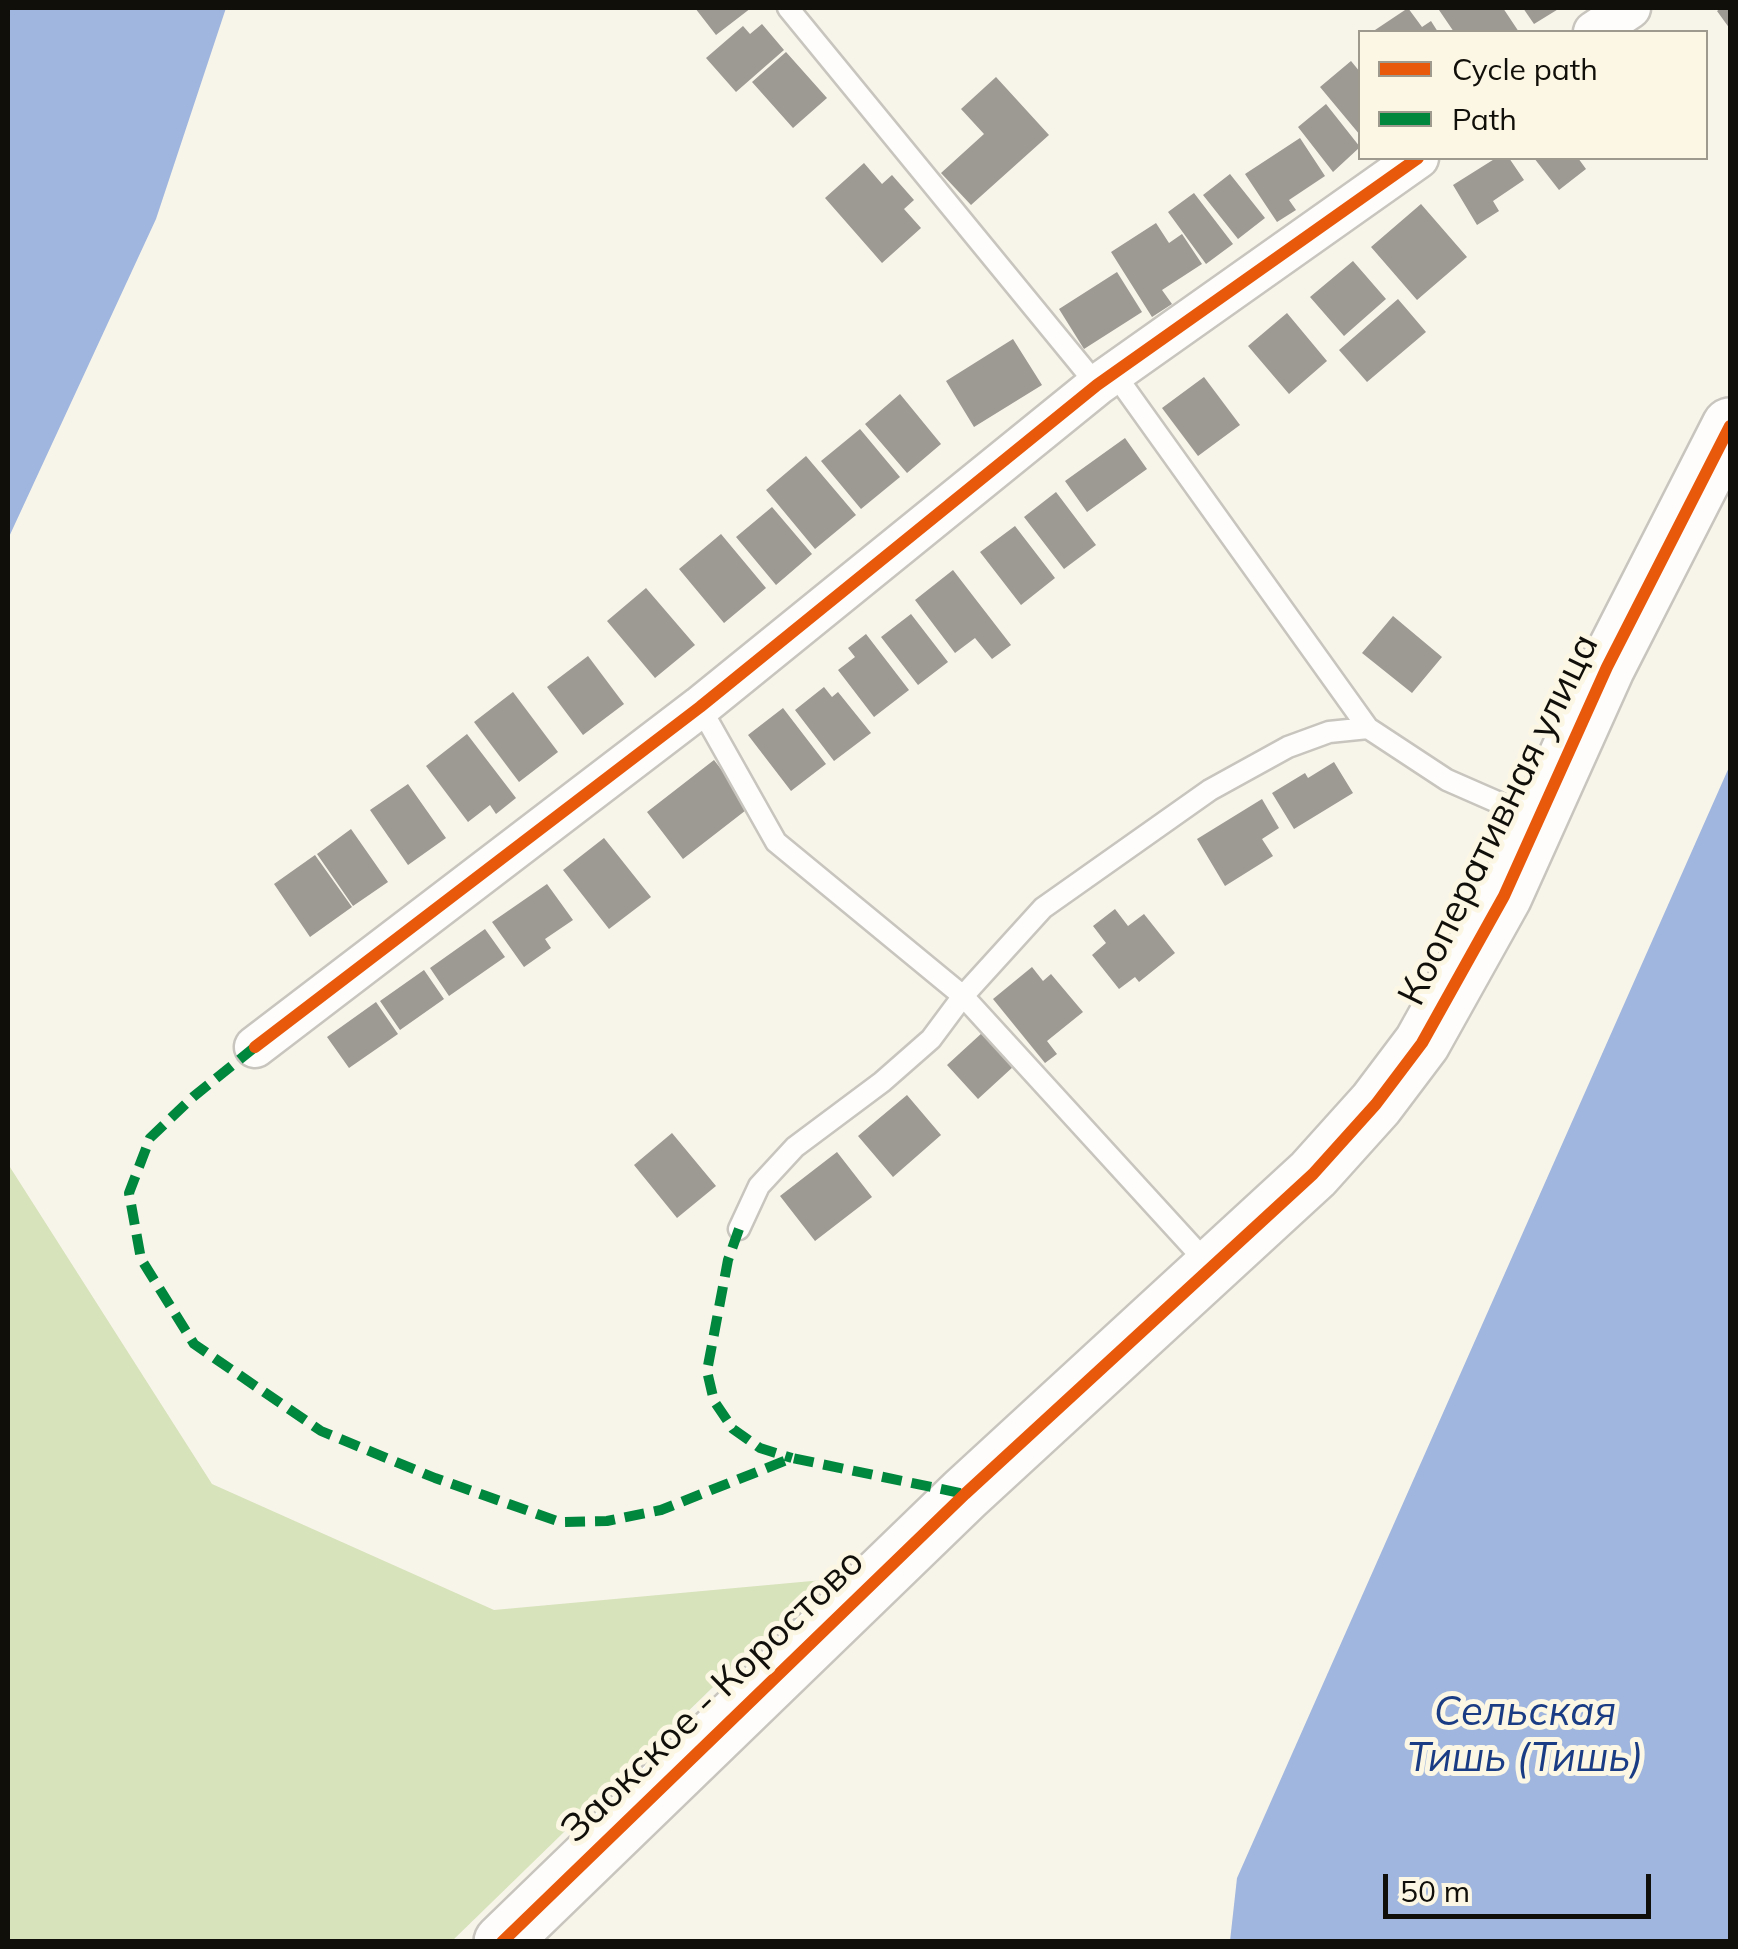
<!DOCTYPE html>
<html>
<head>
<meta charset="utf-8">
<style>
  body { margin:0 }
  #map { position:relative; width:1738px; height:1949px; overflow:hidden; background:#f7f4ea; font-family:Mulish,sans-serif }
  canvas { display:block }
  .frame { position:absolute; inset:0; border:10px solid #110f09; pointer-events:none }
  .legend { position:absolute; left:1358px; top:30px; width:350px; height:130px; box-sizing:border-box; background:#fcf7e5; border:2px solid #9e9a8d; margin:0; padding:12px 18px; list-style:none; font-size:30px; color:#110f09 }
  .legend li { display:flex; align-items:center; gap:20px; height:50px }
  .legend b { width:50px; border:2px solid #9e9a8d }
  .scale { position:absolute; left:1383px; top:1874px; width:268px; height:45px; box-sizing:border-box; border:5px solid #110f09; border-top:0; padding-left:12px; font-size:30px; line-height:35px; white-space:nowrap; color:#110f09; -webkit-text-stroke:8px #fcf7e5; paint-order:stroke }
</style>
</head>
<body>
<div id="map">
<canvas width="1738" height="1949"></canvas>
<div class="frame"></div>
<ul class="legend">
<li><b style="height:12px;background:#e8590c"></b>Cycle path</li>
<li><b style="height:12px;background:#00873e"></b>Path</li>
</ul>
<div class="scale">50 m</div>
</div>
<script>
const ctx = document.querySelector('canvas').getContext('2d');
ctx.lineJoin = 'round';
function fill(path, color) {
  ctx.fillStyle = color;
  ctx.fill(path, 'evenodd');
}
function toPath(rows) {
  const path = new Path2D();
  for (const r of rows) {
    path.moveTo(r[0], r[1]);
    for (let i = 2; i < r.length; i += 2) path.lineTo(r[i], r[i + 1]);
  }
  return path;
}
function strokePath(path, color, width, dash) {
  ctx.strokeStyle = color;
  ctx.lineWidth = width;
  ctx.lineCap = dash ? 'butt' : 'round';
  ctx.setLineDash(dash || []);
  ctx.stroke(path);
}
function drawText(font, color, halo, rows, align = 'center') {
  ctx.font = font + ' Mulish,sans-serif';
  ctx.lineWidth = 10;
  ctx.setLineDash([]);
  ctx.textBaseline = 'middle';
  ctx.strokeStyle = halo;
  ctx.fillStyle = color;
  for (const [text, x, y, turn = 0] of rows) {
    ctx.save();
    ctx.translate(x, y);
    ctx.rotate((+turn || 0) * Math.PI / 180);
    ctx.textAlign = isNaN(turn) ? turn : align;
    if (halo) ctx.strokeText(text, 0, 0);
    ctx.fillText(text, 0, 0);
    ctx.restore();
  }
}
const green = toPath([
  [8,1164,212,1484,494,1610,823,1580,452,1941,8,1941]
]);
const water = toPath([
  [8,8,226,8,156,219,8,539],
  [1730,765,1730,1941,1230,1941,1237,1878]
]);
const building = toPath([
  [695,8,751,8,716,35],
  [1408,8,1422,27,1431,21,1438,32,1372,32],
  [1443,8,1503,8,1519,32,1454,32,1439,10],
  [1523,8,1560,8,1534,24],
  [1721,8,1730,8,1730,29,1717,11],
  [762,24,784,50,736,92,706,58,743,26,750,34],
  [786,52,827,98,793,128,752,82],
  [1351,61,1360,72,1360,135,1320,87],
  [996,77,1049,135,971,205,941,173,984,134,961,109],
  [1326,104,1360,147,1333,172,1298,127],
  [1300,138,1325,176,1289,200,1296,210,1277,222,1245,174],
  [1496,158,1509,158,1524,180,1493,201,1499,211,1477,225,1453,185],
  [1534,158,1578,158,1586,169,1559,190],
  [864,163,882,184,892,175,914,200,904,209,921,228,882,263,825,198],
  [1230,174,1265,218,1238,239,1203,195],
  [1194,193,1233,244,1206,264,1168,212],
  [1421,204,1467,257,1417,300,1371,247],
  [1156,223,1169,243,1182,234,1202,264,1162,290,1172,304,1152,317,1111,252],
  [1353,261,1386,299,1344,336,1310,297],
  [1117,272,1142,312,1084,349,1059,309],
  [1398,299,1426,332,1367,382,1339,350],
  [1287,313,1327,361,1289,394,1248,346],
  [1013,339,1042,385,974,427,946,381],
  [1204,377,1240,425,1198,456,1162,408],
  [900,394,941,444,907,473,865,424],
  [860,429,900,477,861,509,821,461],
  [1125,438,1147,469,1087,512,1065,481],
  [806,456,856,515,815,549,766,490],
  [1056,492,1096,545,1064,569,1024,517],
  [772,507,812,554,776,585,736,537],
  [1015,526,1055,578,1021,605,980,552],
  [721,534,766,588,724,623,679,569],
  [953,570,1011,645,992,659,975,638,955,653,915,600],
  [646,588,695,645,655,678,607,621],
  [911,614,948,662,918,685,881,637],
  [1393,616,1442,657,1412,693,1362,653],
  [866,634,909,690,874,717,838,670,855,657,848,648],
  [588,656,624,704,583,735,547,687],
  [824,687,832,697,838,692,871,733,834,761,795,710],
  [513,692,558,752,519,782,474,722],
  [783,708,826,764,791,791,748,735],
  [467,734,516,798,496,814,490,805,468,822,426,766],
  [714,760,750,807,683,859,647,812],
  [1334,762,1353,793,1294,829,1272,793,1305,773,1308,778],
  [408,784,446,838,408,865,370,810],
  [1262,799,1279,828,1262,839,1273,856,1225,886,1197,839],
  [351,829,388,882,353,906,317,854],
  [604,838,651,897,609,929,563,870],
  [315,855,352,907,310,937,274,884],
  [547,884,573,920,545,939,551,948,524,967,492,922],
  [1115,909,1128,926,1144,914,1175,953,1139,982,1135,977,1119,989,1092,955,1106,943,1093,926],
  [485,929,505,957,449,996,430,968],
  [1032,967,1043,981,1051,974,1083,1012,1047,1041,1057,1054,1045,1063,993,999],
  [424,970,444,999,400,1030,380,1001],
  [376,1002,398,1034,349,1068,327,1037],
  [995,1021,1026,1055,978,1099,947,1065],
  [907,1095,941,1135,893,1177,858,1136],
  [672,1133,716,1186,677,1218,634,1165],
  [837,1152,872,1197,815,1241,780,1196]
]);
const lane = toPath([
  [788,8,1097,385],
  [1114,373,1368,728,1447,780,1536,819],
  [700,707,776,842,963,996,1209,1265],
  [739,1229,759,1186,795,1147,882,1082,931,1039,963,996,1043,908,1210,790,1288,747,1329,732,1368,728]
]);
const street = toPath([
  [1594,32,1630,8],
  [255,1047,700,707,1097,385,1418,158]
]);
const secondary = toPath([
  [502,1942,965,1494,1313,1174,1376,1104,1422,1043,1504,896,1607,667,1730,426]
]);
const quiet = toPath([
  [255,1047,193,1097,150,1138,129,1193,141,1259,194,1344,321,1431,435,1478,560,1522,607,1521,661,1510,792,1458,965,1494],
  [739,1229,728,1260,707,1371,714,1401,733,1429,760,1448,792,1458]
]);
const cycleway = toPath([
  [255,1047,700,707,1097,385,1418,158],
  [502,1942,965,1494,1313,1174,1376,1104,1422,1043,1504,896,1607,667,1730,426]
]);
const streetNames = [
  ["Кооперативная улица",1499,820,-64],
  ["Заокское - Коростово",713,1696,-44]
];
const waterNames = [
  ["Сельская",1525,1713],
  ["Тишь (Тишь)",1525,1759]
];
fill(green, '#d7e3ba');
fill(water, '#a0b6de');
fill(building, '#9d9993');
strokePath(lane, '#c7c5bd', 25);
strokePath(street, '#c7c5bd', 45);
strokePath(secondary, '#c7c5bd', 60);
strokePath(lane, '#fefdfc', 20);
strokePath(street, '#fefdfc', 40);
strokePath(secondary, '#fefdfc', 55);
strokePath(quiet, '#00873e', 10, [20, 10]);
strokePath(cycleway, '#e8590c', 12);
drawText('38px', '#110f09', '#fcf7e5', streetNames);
drawText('italic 40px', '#1a3c84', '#fcf7e5', waterNames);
</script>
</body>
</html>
